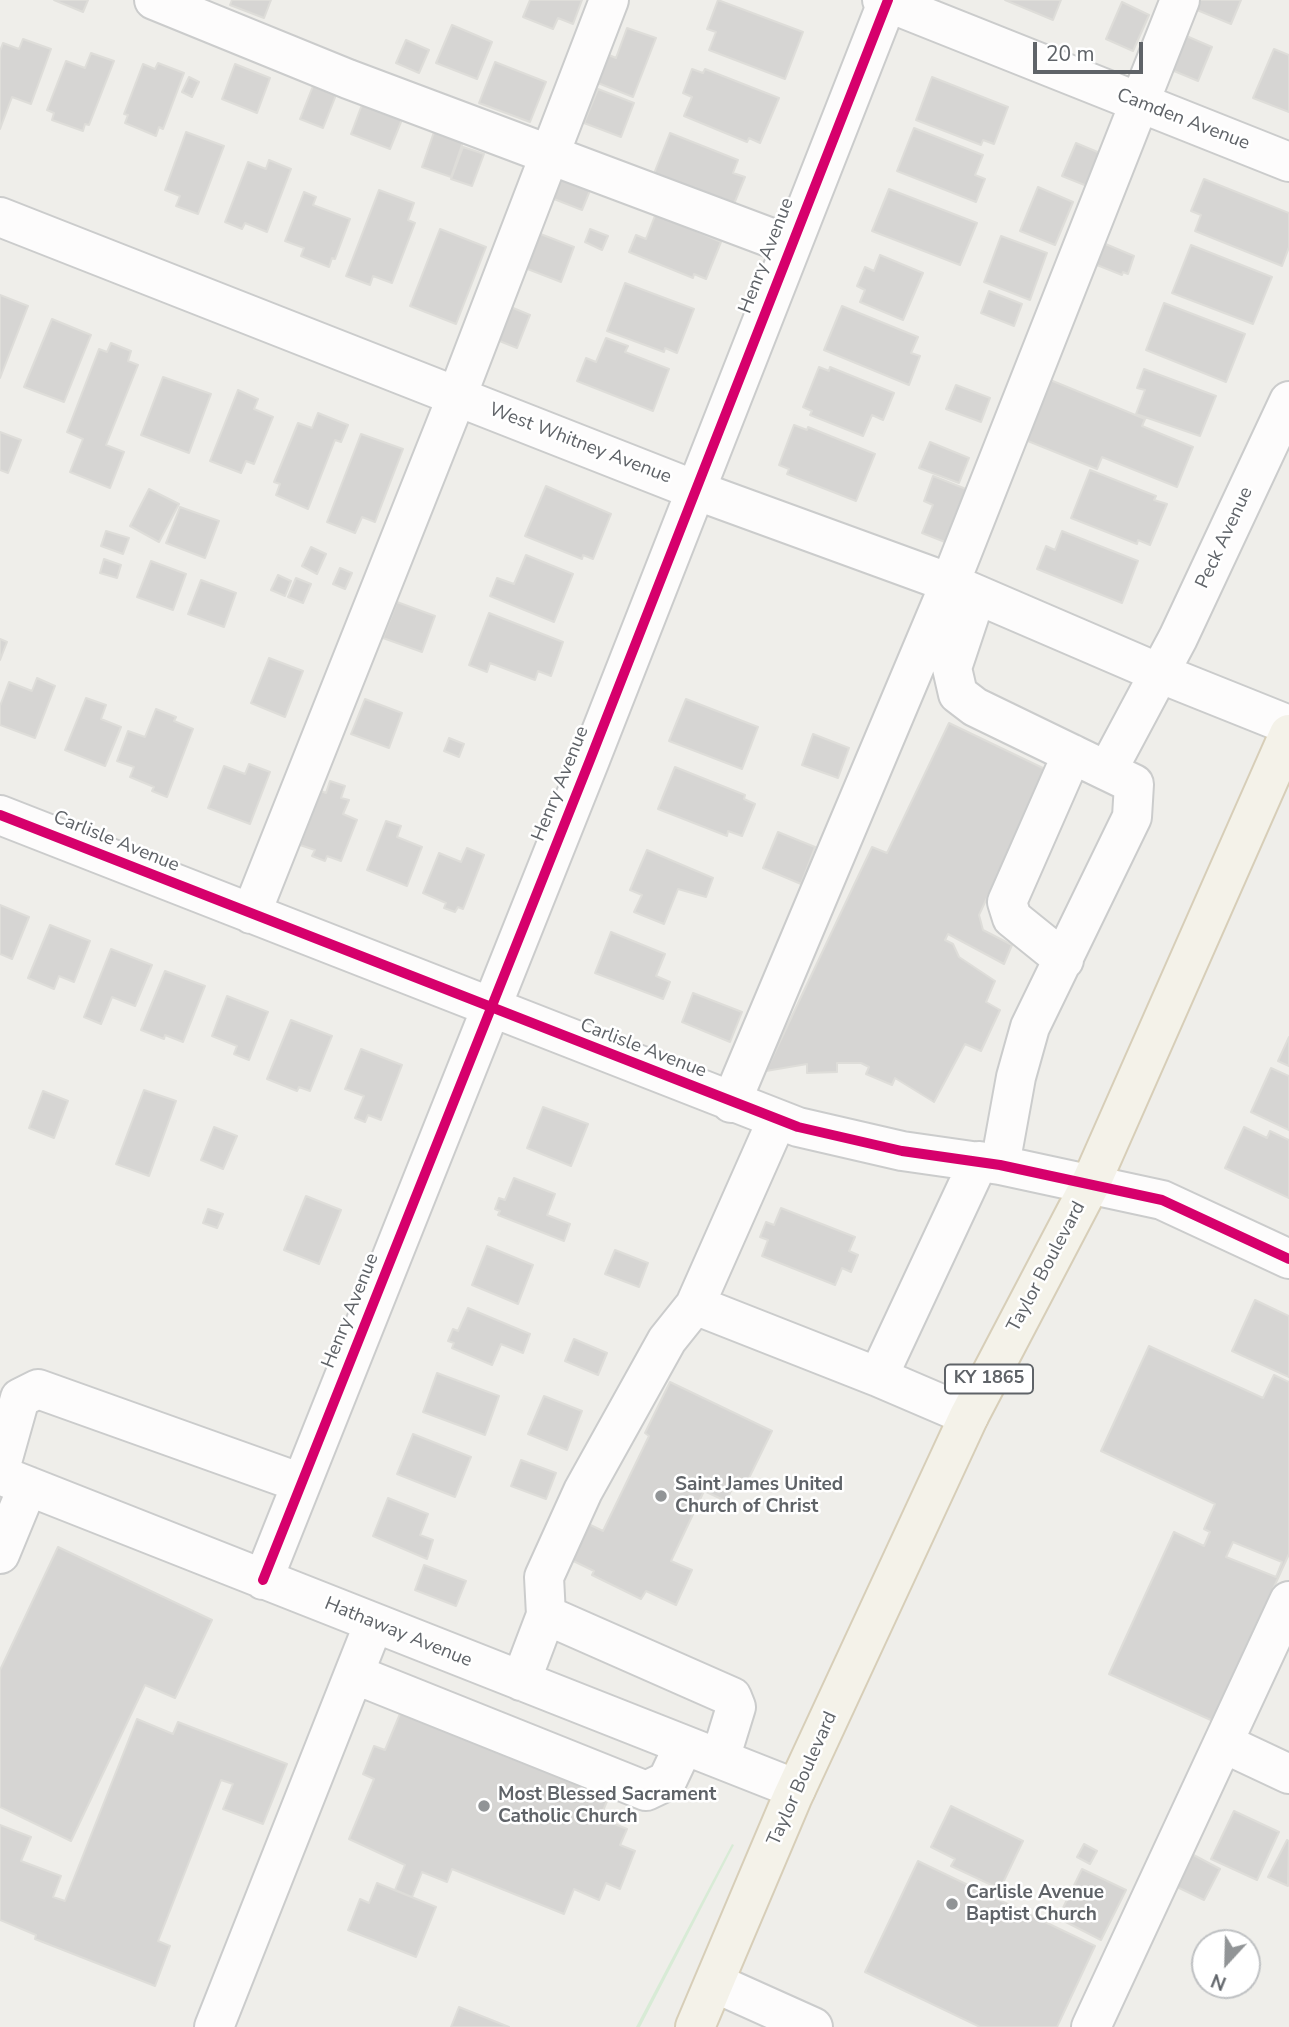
<!DOCTYPE html>
<html>
<head>
<meta charset="utf-8">
<style>
  body { margin:0 }
  #map { position:relative; width:1289px; height:2027px; overflow:hidden; background:#efeeea; font-family:"Nunito Sans",sans-serif }
  canvas { display:block }
  .north { position:absolute; left:1191px; top:1929px; width:70px; height:70px; box-sizing:border-box; background:#fff; border:2px solid #bfc1c3; border-radius:50%; rotate:202deg; font-size:19px; font-weight:700; line-height:28px; text-align:center; color:#5f6368 }
  .north::after { content:''; display:block; margin:auto; width:24px; height:32px; background:#919496; clip-path:polygon(50% 0,100% 100%,50% 72%,0 100%) }
  .scale { position:absolute; left:1033px; top:42px; width:110px; height:32px; box-sizing:border-box; border:4px solid #5f6368; border-top:0; padding-left:9px; font-size:21px; line-height:24px; white-space:nowrap; color:#5f6368; -webkit-text-stroke:5px #fff; paint-order:stroke }
</style>
</head>
<body>
<div id="map">
<canvas width="1289" height="2027"></canvas>
<div class="north">N</div>
<div class="scale">20 m</div>
</div>
<script>
const ctx = document.querySelector('canvas').getContext('2d');
ctx.lineJoin = 'round';
function fill(path, color) {
  ctx.fillStyle = color;
  ctx.fill(path, 'evenodd');
}
function toPath(rows) {
  const path = new Path2D();
  for (const r of rows) {
    path.moveTo(r[0], r[1]);
    for (let i = 2; i < r.length; i += 2) path.lineTo(r[i], r[i + 1]);
  }
  return path;
}
function strokePath(path, color, width, dash) {
  ctx.strokeStyle = color;
  ctx.lineWidth = width;
  ctx.lineCap = dash ? 'butt' : 'round';
  ctx.setLineDash(dash || []);
  ctx.stroke(path);
}
function drawText(font, color, halo, rows, align = 'center') {
  ctx.font = font + ' "Nunito Sans",sans-serif';
  ctx.lineWidth = 5;
  ctx.setLineDash([]);
  ctx.textBaseline = 'middle';
  ctx.strokeStyle = halo;
  ctx.fillStyle = color;
  for (const [text, x, y, turn = 0] of rows) {
    ctx.save();
    ctx.translate(x, y);
    ctx.rotate((+turn || 0) * Math.PI / 180);
    ctx.textAlign = isNaN(turn) ? turn : align;
    if (halo) ctx.strokeText(text, 0, 0);
    ctx.fillText(text, 0, 0);
    ctx.restore();
  }
}
const green = toPath([
  [732,1844,734,1845,640,2027,636,2027]
]);
const building = toPath([
  [54,0,88,0,83,12,54,0],
  [232,0,271,0,264,18,230,5,232,0],
  [530,0,582,0,573,24,558,18,553,29,523,17,530,0],
  [718,0,803,32,785,79,709,50,716,32,707,29,718,0],
  [1005,0,1061,0,1053,20,1005,0],
  [1200,0,1241,0,1231,24,1197,10,1200,0],
  [1122,2,1149,15,1133,51,1106,39,1122,2],
  [452,25,492,42,477,79,436,63,452,25],
  [627,28,656,38,633,97,598,83,609,55,616,58,627,28],
  [1177,32,1212,47,1198,81,1162,66,1177,32],
  [23,39,51,49,31,104,12,97,0,129,0,51,3,43,19,49,23,39],
  [406,40,429,50,419,73,396,63,406,40],
  [1274,49,1289,55,1289,112,1253,98,1274,49],
  [91,53,114,61,89,125,85,124,83,131,52,120,54,113,47,110,66,61,85,68,91,53],
  [495,62,546,82,530,122,479,103,495,62],
  [158,63,184,73,163,129,159,127,156,136,125,123,128,115,124,114,143,64,155,69,158,63],
  [235,64,270,78,257,113,222,99,235,64],
  [692,69,703,73,705,69,779,98,760,143,749,138,747,142,684,116,692,97,683,93,692,69],
  [189,77,199,82,192,97,182,92,189,77],
  [932,77,1008,107,994,144,983,140,981,145,916,120,932,77],
  [313,86,336,95,323,128,300,119,313,86],
  [598,89,634,103,621,137,584,123,598,89],
  [363,102,403,117,390,149,351,134,363,102],
  [914,128,983,155,975,175,985,179,976,202,897,171,914,128],
  [186,132,224,146,198,214,176,206,180,196,165,190,186,132],
  [434,132,463,142,451,177,422,167,434,132],
  [670,133,738,160,733,173,745,177,734,204,653,176,670,133],
  [1076,143,1100,153,1087,186,1062,176,1076,143],
  [463,147,484,154,472,186,451,179,463,147],
  [269,160,291,169,267,232,245,223,242,229,225,222,248,162,266,169,269,160],
  [558,175,591,188,582,210,549,197,558,175],
  [1204,179,1289,213,1289,247,1282,266,1195,231,1201,215,1191,211,1204,179],
  [1038,187,1073,202,1055,245,1020,231,1038,187],
  [889,189,977,223,960,265,872,231,889,189],
  [379,190,414,203,408,220,415,223,392,283,373,276,370,285,346,276,379,190],
  [304,192,316,197,313,205,350,219,335,259,332,258,329,267,301,256,304,248,285,241,304,192],
  [656,213,721,242,706,279,694,274,693,278,629,252,636,235,646,239,656,213],
  [440,229,486,247,456,324,410,306,440,229],
  [590,229,608,236,602,250,585,242,590,229],
  [538,233,574,247,561,282,525,268,538,233],
  [1001,236,1047,253,1030,300,984,282,1001,236],
  [1096,240,1134,256,1128,274,1123,272,1122,275,1087,261,1096,240],
  [1191,245,1272,277,1253,324,1172,293,1191,245],
  [880,255,923,273,903,320,860,302,865,290,857,286,865,267,874,271,880,255],
  [625,283,694,309,677,353,665,348,664,352,607,331,625,283],
  [989,291,1022,304,1014,326,981,313,989,291],
  [0,295,28,306,0,378,0,295],
  [1164,303,1245,334,1226,382,1146,350,1164,303],
  [506,305,530,315,517,348,492,338,506,305],
  [842,306,918,337,911,353,920,356,909,385,824,350,842,306],
  [52,319,91,335,64,402,24,387,52,319],
  [606,338,628,346,625,352,669,369,653,411,577,381,586,358,596,362,606,338],
  [111,343,131,351,128,361,138,365,106,445,124,452,110,488,70,472,83,439,67,432,99,349,107,352,111,343],
  [819,367,829,371,830,367,894,393,883,420,872,415,863,436,810,415,812,411,803,407,819,367],
  [1144,369,1216,396,1200,436,1136,414,1145,390,1137,388,1144,369],
  [163,377,211,394,189,453,141,435,163,377],
  [1043,377,1145,419,1142,426,1193,447,1177,487,1102,457,1097,469,1018,437,1043,377],
  [956,385,990,398,981,422,946,409,956,385],
  [238,390,258,399,254,409,273,417,254,464,246,461,241,473,210,461,238,390],
  [318,413,348,425,341,442,335,440,308,509,276,495,280,484,274,482,298,423,312,428,318,413],
  [794,425,807,430,808,427,875,454,856,501,787,474,789,469,779,465,794,425],
  [0,432,21,440,8,473,0,470,0,432],
  [361,434,403,449,375,522,362,517,355,533,327,522,361,434],
  [930,442,969,458,959,483,919,468,930,442],
  [1090,470,1156,496,1154,500,1167,504,1150,545,1138,540,1137,544,1071,518,1090,470],
  [933,476,966,489,945,542,922,533,933,505,924,501,933,476],
  [546,486,611,514,593,559,583,555,582,559,525,536,546,486],
  [149,489,179,504,159,542,130,526,149,489],
  [180,507,219,521,205,558,166,543,180,507],
  [106,531,129,538,123,554,101,546,106,531],
  [1062,531,1138,561,1122,603,1037,569,1046,546,1055,550,1062,531],
  [311,547,326,554,317,574,302,566,311,547],
  [526,555,573,574,554,622,490,596,497,578,514,584,526,555],
  [104,559,121,565,117,578,100,573,104,559],
  [151,561,186,574,173,610,137,597,151,561],
  [340,568,352,573,345,589,333,584,340,568],
  [278,575,291,581,285,596,271,590,278,575],
  [296,578,311,584,303,603,288,597,296,578],
  [201,580,236,593,224,627,188,614,201,580],
  [397,602,435,616,422,652,383,638,397,602],
  [489,613,563,642,551,676,538,671,535,680,490,663,487,672,469,665,489,613],
  [0,639,7,642,0,660,0,639],
  [269,658,303,671,285,717,251,703,269,658],
  [37,678,55,686,35,738,0,725,0,706,9,682,32,691,37,678],
  [86,698,106,705,101,719,121,727,105,766,65,750,86,698],
  [365,699,402,713,389,748,351,734,365,699],
  [686,699,758,727,742,769,669,741,686,699],
  [156,709,176,717,174,721,193,729,167,797,152,791,154,787,130,777,134,767,117,761,128,731,145,737,156,709],
  [949,723,1047,770,979,915,983,930,1012,945,1004,964,948,934,945,940,953,944,959,957,995,981,986,1002,1000,1010,981,1051,965,1044,934,1102,895,1078,892,1085,866,1074,869,1067,861,1063,837,1063,837,1072,807,1073,807,1064,766,1071,872,847,887,853,949,723],
  [813,734,849,748,838,778,802,765,813,734],
  [449,738,464,744,459,757,444,751,449,738],
  [249,764,270,772,250,824,208,808,224,766,245,774,249,764],
  [675,767,745,795,744,799,755,804,742,836,728,831,727,836,658,809,675,767],
  [330,781,345,786,341,798,349,800,343,814,357,820,341,861,327,856,325,861,312,856,315,850,300,845,321,791,326,793,330,781],
  [386,821,401,826,397,837,422,847,407,886,367,870,386,821],
  [778,832,815,847,801,884,763,868,778,832],
  [467,848,484,855,463,909,458,907,455,912,444,908,446,903,423,893,439,853,461,862,467,848],
  [647,850,713,878,706,897,678,889,664,924,634,912,642,895,630,890,647,850],
  [0,905,29,917,12,959,0,954,0,905],
  [50,925,90,941,74,982,59,976,54,989,28,978,50,925],
  [611,932,665,954,656,976,670,982,663,999,595,973,611,932],
  [111,949,152,965,135,1006,112,997,101,1024,84,1017,111,949],
  [165,971,205,986,183,1042,165,1035,164,1039,141,1030,165,971],
  [693,993,742,1012,730,1042,682,1022,693,993],
  [227,996,268,1012,249,1060,234,1054,237,1046,212,1036,227,996],
  [291,1020,332,1036,310,1091,299,1087,297,1091,267,1079,291,1020],
  [1289,1037,1289,1066,1278,1061,1289,1037],
  [361,1049,402,1065,381,1120,368,1115,365,1122,355,1118,364,1096,345,1089,361,1049],
  [1271,1068,1289,1076,1289,1130,1251,1112,1271,1068],
  [144,1090,176,1101,149,1176,116,1164,144,1090],
  [43,1091,68,1101,54,1138,29,1128,43,1091],
  [543,1107,588,1124,571,1166,527,1148,543,1107],
  [214,1127,237,1136,223,1169,201,1160,214,1127],
  [1244,1127,1267,1138,1270,1131,1289,1140,1289,1198,1225,1168,1244,1127],
  [514,1178,555,1194,547,1215,570,1224,564,1241,498,1215,500,1211,495,1209,499,1198,505,1200,514,1178],
  [306,1196,341,1210,319,1264,284,1250,306,1196],
  [781,1208,855,1237,849,1251,858,1255,851,1272,842,1268,835,1285,762,1256,768,1240,760,1237,766,1222,774,1225,781,1208],
  [208,1209,223,1214,217,1228,203,1223,208,1209],
  [487,1246,533,1265,518,1304,472,1285,487,1246],
  [615,1250,648,1263,639,1287,605,1274,615,1250],
  [1255,1300,1289,1316,1289,1377,1232,1351,1255,1300],
  [468,1308,530,1334,523,1353,501,1344,492,1365,452,1348,454,1343,448,1341,453,1329,458,1331,468,1308],
  [574,1339,607,1353,598,1375,565,1361,574,1339],
  [1149,1346,1263,1398,1274,1375,1289,1382,1289,1554,1213,1721,1109,1674,1174,1532,1204,1546,1210,1532,1204,1529,1215,1504,1101,1451,1149,1346],
  [1233,1542,1282,1562,1276,1577,1226,1557,1233,1542],
  [437,1373,499,1396,485,1435,423,1412,437,1373],
  [670,1382,772,1431,747,1482,738,1477,726,1501,704,1491,671,1561,692,1570,676,1605,646,1591,641,1599,592,1575,594,1571,561,1555,578,1519,603,1531,649,1436,645,1433,670,1382],
  [544,1396,582,1411,567,1450,528,1434,544,1396],
  [413,1434,471,1457,455,1497,397,1474,413,1434],
  [521,1460,556,1473,546,1499,511,1486,521,1460],
  [388,1498,428,1514,420,1535,433,1540,427,1559,373,1536,388,1498],
  [58,1547,212,1620,175,1698,145,1685,71,1841,0,1807,0,1670,58,1547],
  [424,1565,466,1581,456,1606,415,1590,424,1565],
  [402,1709,610,1794,600,1818,627,1829,620,1845,635,1851,620,1889,606,1883,599,1900,574,1889,564,1914,452,1869,447,1882,422,1872,412,1897,395,1890,405,1865,349,1839,374,1779,363,1774,374,1746,385,1750,402,1709],
  [137,1719,173,1734,178,1722,287,1764,263,1824,223,1809,233,1784,221,1780,158,1941,170,1946,155,1986,35,1939,36,1935,0,1920,0,1825,31,1837,21,1861,61,1876,53,1897,65,1901,137,1719],
  [951,1806,1023,1841,1000,1889,951,1866,955,1859,931,1847,951,1806],
  [1234,1811,1279,1832,1257,1880,1211,1859,1234,1811],
  [1287,1840,1289,1841,1288,1886,1268,1877,1287,1840],
  [1084,1844,1097,1851,1090,1864,1077,1857,1084,1844],
  [1188,1852,1220,1869,1204,1900,1171,1884,1188,1852],
  [918,1861,1095,1946,1057,2027,980,2027,865,1972,918,1861],
  [1082,1869,1126,1890,1101,1940,1058,1918,1082,1869],
  [377,1883,436,1907,416,1957,348,1930,360,1899,369,1903,377,1883],
  [459,2007,509,2027,451,2027,459,2007]
]);
const minor = toPath([
  [154,0,348,79,790,245],
  [882,0,1289,162],
  [0,217,695,490,950,583,1159,673,1289,725],
  [976,596,952,668,958,694,975,707,1107,771],
  [0,815,798,1127,902,1151,1000,1165,1162,1200,1289,1259],
  [251,914,457,396,609,0],
  [1064,960,1012,918,1007,902,1072,754],
  [731,1103,950,583,1180,0],
  [777,1120,695,1305,878,1377],
  [1000,1165,1016,1077,1030,1027,1132,817,1134,784,1107,771,1178,638,1289,401],
  [695,1305,667,1340,583,1491,544,1577,546,1615,732,1697,736,1707,720,1759],
  [969,1416,878,1377,979,1161],
  [0,1469,20,1398,38,1389,301,1483],
  [0,1475,796,1789],
  [0,1554,28,1486],
  [263,1580,590,760,888,0],
  [354,1674,646,1791,667,1781,684,1745],
  [521,1681,546,1615],
  [1223,1743,1289,1774],
  [715,1983,813,2027],
  [214,2027,374,1623],
  [1091,2027,1289,1601]
]);
const major = toPath([
  [695,2027,792,1798,969,1416,1090,1185,1289,734]
]);
const cycleway = toPath([
  [0,815,798,1127,902,1151,1000,1165,1162,1200,1289,1259],
  [263,1580,590,760,888,0]
]);
const markers = [
  [661,1496,7,"#919496"],
  [484,1806,7,"#919496"],
  [952,1904,7,"#919496"]
];
const shields = [
  [989,1379,88]
];
const shieldNames = [
  ["KY 1865",989,1379]
];
const streetNames = [
  ["Camden Avenue",1183,120,21],
  ["Henry Avenue",767,256,-69],
  ["West Whitney Avenue",580,444,21],
  ["Peck Avenue",1225,538,-65],
  ["Henry Avenue",561,784,-68],
  ["Carlisle Avenue",116,842,22],
  ["Carlisle Avenue",643,1049,21],
  ["Taylor Boulevard",1047,1267,-62],
  ["Henry Avenue",351,1311,-68],
  ["Hathaway Avenue",398,1633,22],
  ["Taylor Boulevard",803,1779,-66]
];
const poiNames = [
  ["Saint James United",675,1485],
  ["Church of Christ",675,1507],
  ["Most Blessed Sacrament",498,1795],
  ["Catholic Church",498,1817],
  ["Carlisle Avenue",966,1893],
  ["Baptist Church",966,1915]
];
fill(green, '#d8ebd6');
fill(building, '#d6d5d3');
strokePath(building, '#deddd9', 2);
strokePath(minor, '#cbcccc', 42);
strokePath(major, '#d7ceb8', 42);
strokePath(minor, '#fdfcfc', 38);
strokePath(major, '#f4f2e9', 38);
strokePath(cycleway, '#d6006c', 10);
for (const [x, y, r, color] of markers) {
  const dot = new Path2D();
  dot.arc(x, y, r, 0, 2 * Math.PI);
  ctx.fillStyle = color;
  ctx.fill(dot);
  strokePath(dot, '#fff', 2.5);
}
for (const [x, y, w] of shields) {
  const box = new Path2D();
  box.roundRect(x - w / 2, y - 14.5, w, 29, 5);
  ctx.fillStyle = '#fff';
  ctx.fill(box);
  strokePath(box, '#5f6368', 2);
}
drawText('bold 18px', '#5f6368', null, shieldNames);
drawText('19px', '#5f6368', '#fff', streetNames);
drawText('bold 19px', '#5f6368', '#fff', poiNames, 'left');
</script>
</body>
</html>
